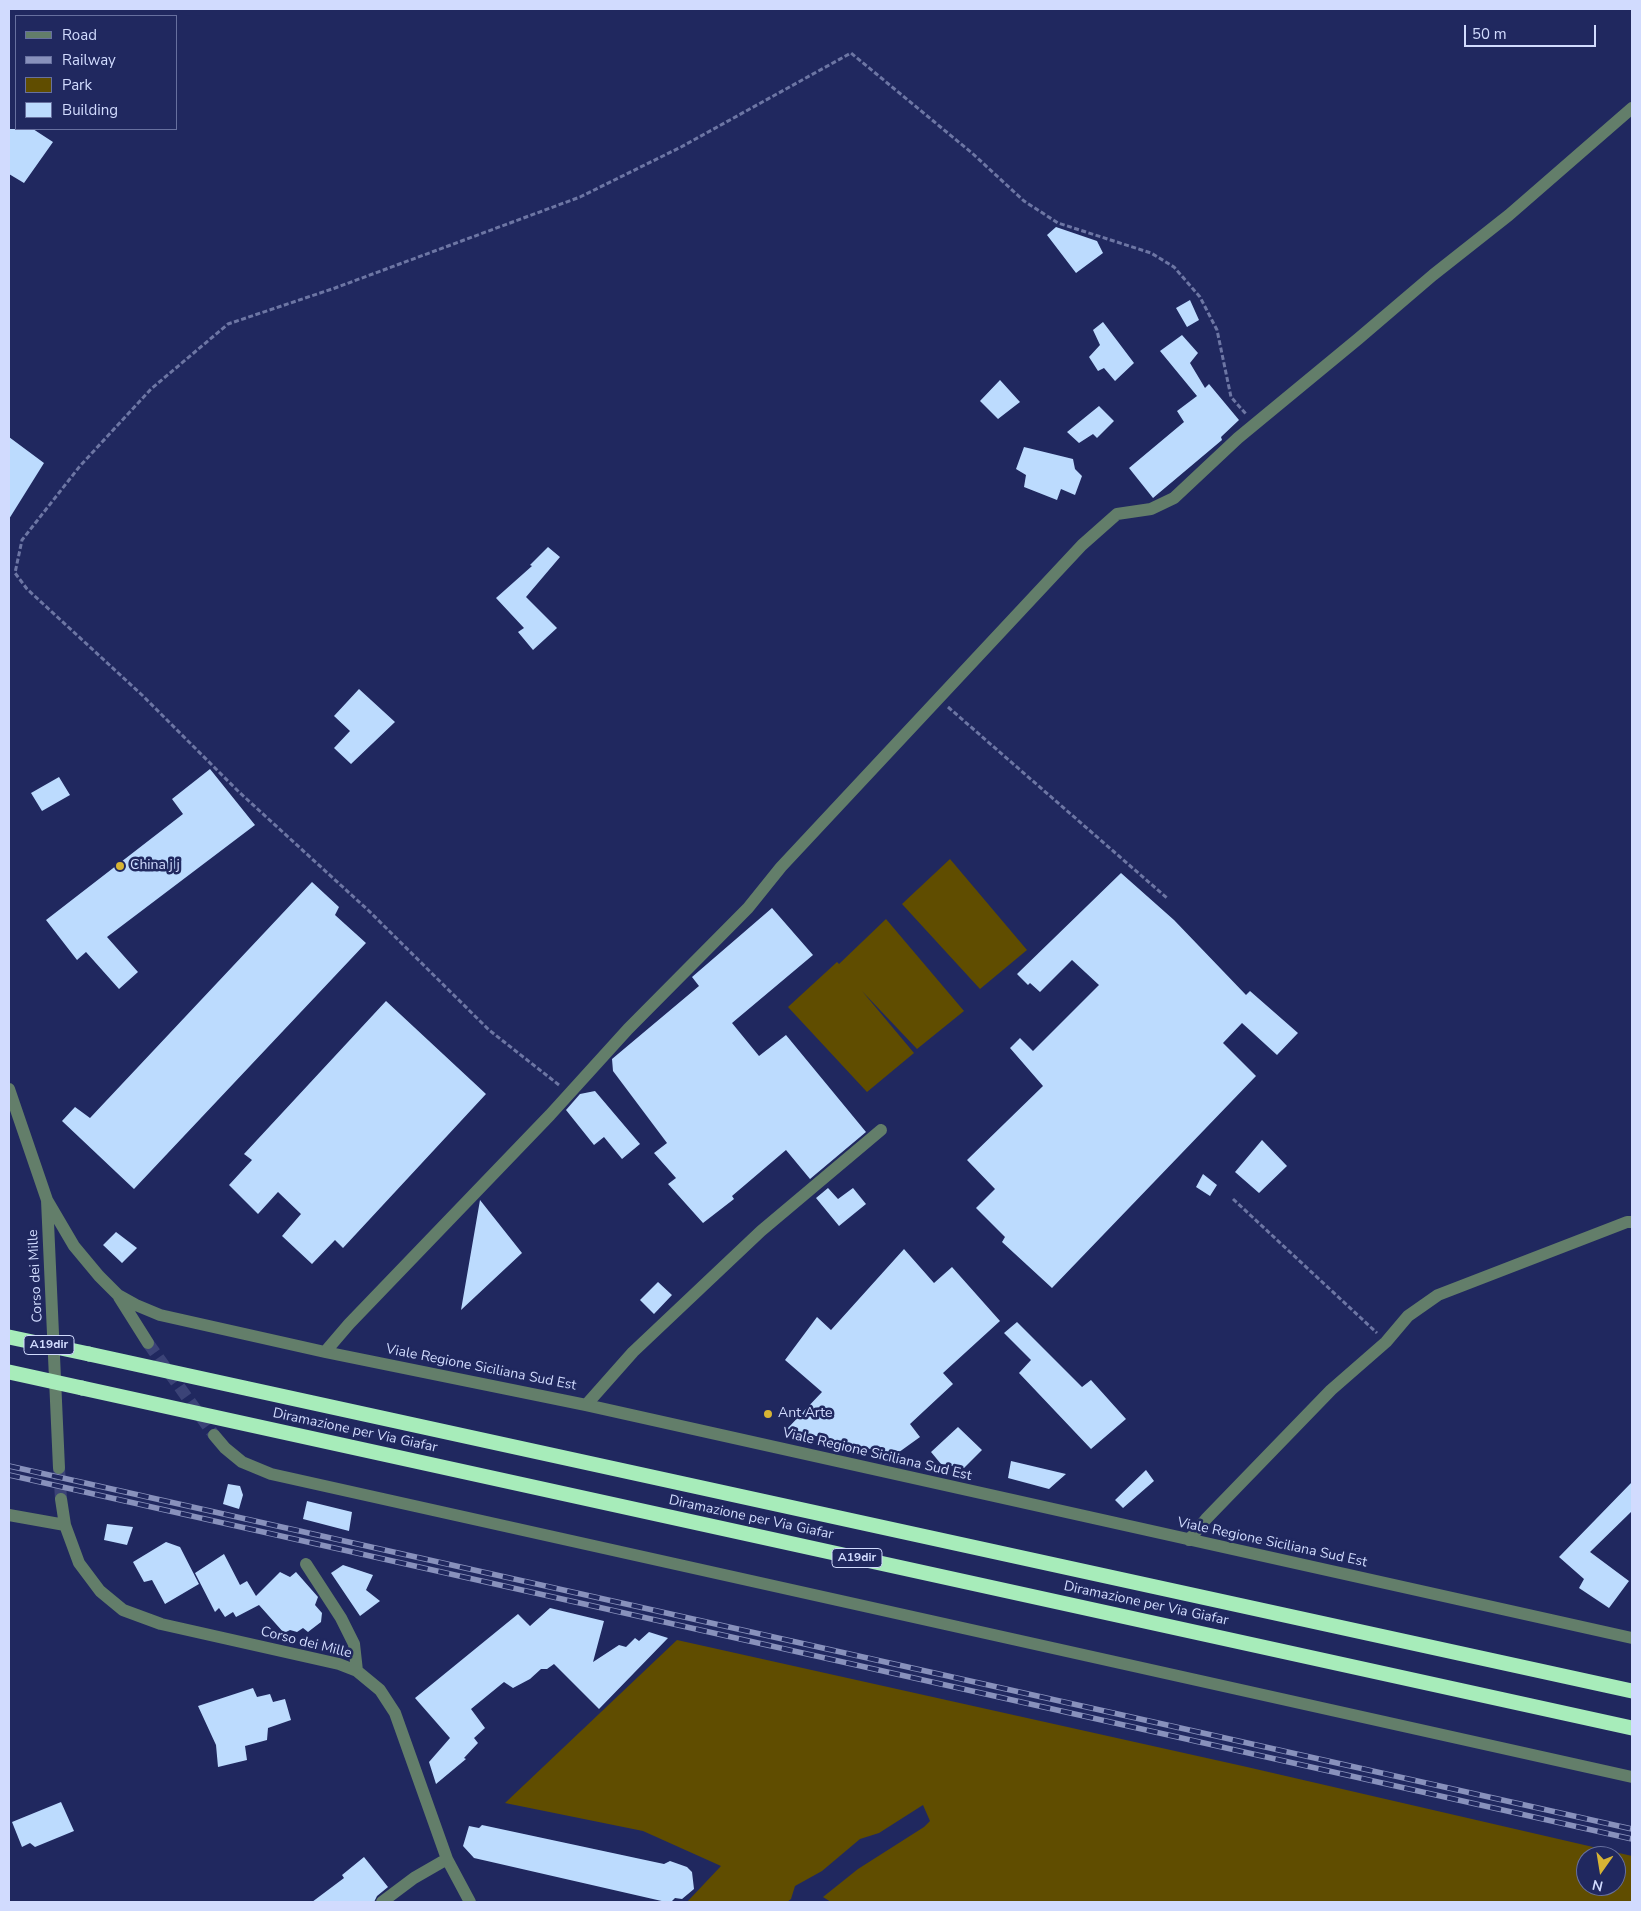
<!DOCTYPE html>
<html>
<head>
<meta charset="utf-8">
<style>
  body { margin:0 }
  #map { position:relative; width:1641px; height:1911px; overflow:hidden; background:#20285f; font-family:"Nunito Sans",sans-serif }
  canvas { display:block }
  .frame { position:absolute; inset:0; border:10px solid #d1dbfe; pointer-events:none }
  .legend { position:absolute; left:15px; top:15px; width:162px; height:115px; box-sizing:border-box; background:#20285f; border:1px solid #67709f; margin:0; padding:6px 9px; list-style:none; font-size:15px; color:#d1dbfe }
  .legend li { display:flex; align-items:center; gap:10px; height:25px }
  .legend b { width:25px; border:1px solid #67709f }
  .north { position:absolute; left:1576px; top:1846px; width:50px; height:50px; box-sizing:border-box; background:#20285f; border:1px solid #67709f; border-radius:50%; rotate:193deg; font-size:14px; font-weight:700; line-height:20px; text-align:center; color:#d1dbfe }
  .north::after { content:''; display:block; margin:auto; width:18px; height:22px; background:#d7b434; clip-path:polygon(50% 0,100% 100%,50% 72%,0 100%) }
  .scale { position:absolute; left:1464px; top:25px; width:132px; height:22px; box-sizing:border-box; border:2px solid #d1dbfe; border-top:0; padding-left:6px; font-size:15px; line-height:18px; white-space:nowrap; color:#d1dbfe; -webkit-text-stroke:4px #20285f; paint-order:stroke }
</style>
</head>
<body>
<div id="map">
<canvas width="1641" height="1911"></canvas>
<div class="frame"></div>
<ul class="legend">
<li><b style="height:6px;background:#637e6a"></b>Road</li>
<li><b style="height:6px;background:#8891bc"></b>Railway</li>
<li><b style="height:14px;background:#604d00"></b>Park</li>
<li><b style="height:14px;background:#bcdbfe"></b>Building</li>
</ul>
<div class="north">N</div>
<div class="scale">50 m</div>
</div>
<script>
const ctx = document.querySelector('canvas').getContext('2d');
ctx.lineJoin = 'round';
function fill(path, color) {
  ctx.fillStyle = color;
  ctx.fill(path, 'evenodd');
}
function toPath(rows) {
  const path = new Path2D();
  for (const r of rows) {
    path.moveTo(r[0], r[1]);
    for (let i = 2; i < r.length; i += 2) path.lineTo(r[i], r[i + 1]);
  }
  return path;
}
function strokePath(path, color, width, dash) {
  ctx.strokeStyle = color;
  ctx.lineWidth = width;
  ctx.lineCap = dash ? 'butt' : 'round';
  ctx.setLineDash(dash || []);
  ctx.stroke(path);
}
function drawText(font, color, halo, rows, align = 'center') {
  ctx.font = font + ' "Nunito Sans",sans-serif';
  ctx.lineWidth = 5;
  ctx.setLineDash([]);
  ctx.textBaseline = 'middle';
  ctx.strokeStyle = halo;
  ctx.fillStyle = color;
  for (const [text, x, y, turn = 0] of rows) {
    ctx.save();
    ctx.translate(x, y);
    ctx.rotate((+turn || 0) * Math.PI / 180);
    ctx.textAlign = isNaN(turn) ? turn : align;
    if (halo) ctx.strokeText(text, 0, 0);
    ctx.fillText(text, 0, 0);
    ctx.restore();
  }
}
const green = toPath([
  [950,859,1027,950,980,989,902,904],
  [886,919,964,1011,917,1049,862,991,914,1053,867,1092,788,1007,837,962,839,964],
  [677,1640,1247,1767,1632,1856,1632,1902,831,1902,823,1897,858,1869,924,1827,930,1821,923,1805,879,1833,860,1839,822,1871,795,1886,791,1899,787,1902,687,1902,721,1866,643,1831,505,1803],
  [1586,1856,1616,1856,1616,1886,1586,1886]
]);
const building = toPath([
  [9,129,33,129,53,142,24,183,9,174],
  [1056,227,1097,241,1103,253,1076,273,1047,235],
  [1190,300,1199,320,1187,327,1176,308],
  [1103,322,1134,363,1115,381,1104,368,1098,371,1089,357,1100,345,1093,330],
  [1182,335,1198,353,1190,363,1205,388,1209,384,1239,420,1221,437,1222,440,1153,498,1129,468,1184,422,1177,411,1197,396,1160,351],
  [1000,380,1020,402,998,419,980,401],
  [1099,406,1114,421,1097,438,1093,434,1079,443,1067,432],
  [9,437,44,463,9,519],
  [1024,447,1073,459,1075,469,1082,476,1075,495,1061,489,1057,500,1024,487,1026,475,1016,469],
  [548,547,560,557,526,597,557,628,533,650,518,632,524,628,496,598,532,566,530,565],
  [359,689,395,722,351,764,334,748,350,731,334,716],
  [210,769,255,825,107,937,138,972,119,989,86,952,77,960,46,920,183,814,172,799],
  [59,777,70,795,42,811,31,793],
  [1121,873,1174,920,1246,995,1250,991,1298,1033,1277,1055,1242,1023,1223,1043,1256,1076,1052,1288,1002,1242,1005,1237,976,1208,995,1189,967,1160,1043,1086,1010,1048,1020,1038,1033,1051,1099,985,1072,960,1040,992,1030,983,1028,985,1017,974],
  [312,882,339,907,335,915,366,943,134,1189,62,1121,75,1107,90,1118],
  [772,908,813,955,732,1023,759,1056,786,1035,866,1132,810,1179,786,1150,732,1196,734,1199,703,1223,668,1184,676,1178,654,1153,667,1143,613,1071,612,1059,699,986,692,977],
  [386,1001,486,1094,343,1248,335,1240,312,1264,282,1236,301,1214,278,1192,258,1214,229,1185,252,1160,244,1154],
  [595,1091,640,1144,622,1159,604,1137,594,1145,566,1110,580,1094],
  [1262,1140,1287,1166,1259,1193,1235,1172],
  [1203,1174,1217,1185,1210,1196,1196,1187],
  [828,1188,838,1199,853,1188,866,1204,839,1226,816,1198],
  [480,1200,522,1253,461,1310],
  [116,1232,137,1248,122,1263,103,1245],
  [904,1249,934,1283,952,1267,1000,1321,943,1373,953,1384,910,1424,920,1437,895,1455,787,1429,822,1392,785,1360,817,1317,831,1330],
  [658,1282,672,1295,654,1314,640,1300],
  [1017,1322,1082,1387,1091,1380,1126,1419,1091,1449,1019,1373,1031,1360,1004,1333],
  [958,1427,982,1450,964,1468,941,1464,931,1452],
  [1011,1461,1066,1474,1049,1489,1008,1478],
  [1146,1470,1154,1481,1123,1508,1115,1500],
  [1632,1482,1632,1511,1590,1552,1629,1581,1609,1608,1579,1588,1584,1579,1559,1557],
  [228,1484,240,1486,243,1495,239,1509,223,1504],
  [307,1501,352,1512,349,1531,303,1519],
  [107,1524,133,1527,127,1545,104,1540],
  [166,1542,180,1547,199,1584,165,1604,152,1580,144,1582,133,1562],
  [224,1554,240,1585,247,1581,256,1596,280,1572,290,1577,296,1572,318,1597,315,1605,322,1613,321,1622,308,1632,303,1628,297,1632,290,1630,284,1633,259,1605,236,1617,233,1612,225,1617,219,1608,215,1612,195,1573],
  [343,1565,373,1575,366,1590,380,1601,360,1616,331,1573],
  [550,1608,604,1621,593,1662,619,1645,626,1647,635,1638,639,1641,649,1632,668,1638,599,1709,554,1664,547,1669,541,1669,530,1679,513,1688,504,1682,471,1709,485,1728,474,1738,478,1743,464,1758,466,1759,436,1784,429,1762,450,1738,415,1698,518,1614,530,1626],
  [253,1688,257,1697,270,1694,273,1702,285,1699,291,1720,268,1728,267,1740,245,1746,247,1760,218,1767,216,1745,198,1706],
  [61,1802,74,1831,35,1847,30,1843,22,1847,12,1822],
  [482,1825,664,1864,670,1861,687,1867,692,1872,694,1889,682,1899,675,1898,671,1902,666,1902,474,1858,463,1846,469,1826,479,1828],
  [364,1857,388,1887,377,1896,374,1902,312,1902,344,1878,342,1875]
]);
const minorTunnel = toPath([
  [148,1343,214,1435],
  [59,1468,61,1499]
]);
const path = toPath([
  [948,707,1167,898],
  [559,1085,489,1030,369,911,239,792,142,695,27,589,15,573,22,540,80,466,151,389,228,324,335,288,580,197,681,147,851,53,972,153,1024,201,1058,223,1151,253,1174,267,1200,297,1217,330,1231,397,1246,414],
  [1233,1199,1377,1333]
]);
const minor = toPath([
  [9,1089,47,1200,59,1468],
  [47,1200,74,1246,99,1276,118,1295,136,1305,160,1315,325,1352,586,1405,1632,1638],
  [119,1297,148,1343],
  [325,1352,349,1324,550,1115,628,1029,748,908,781,867,1082,545,1117,514,1151,509,1174,498,1238,438,1358,339,1433,275,1509,215,1632,108],
  [586,1405,633,1352,761,1231,881,1130],
  [214,1435,225,1448,242,1462,271,1474,1632,1777],
  [61,1499,65,1525,79,1563,100,1591,123,1610,161,1624,339,1664,357,1671,380,1690,395,1713,447,1859,470,1902],
  [9,1515,65,1525],
  [1189,1540,1206,1519,1331,1390,1386,1342,1408,1316,1438,1295,1627,1222,1632,1222],
  [306,1564,341,1618,354,1644,357,1671],
  [382,1902,414,1878,447,1859]
]);
const highway = toPath([
  [89,1354,1632,1691],
  [82,1388,1632,1728]
]);
const rail = toPath([
  [9,1466,1632,1829],
  [9,1475,1632,1839]
]);
const highwayBridge = toPath([
  [9,1337,89,1354],
  [9,1372,82,1388]
]);
const markers = [
  [120,866,5,"#d7b434"],
  [768,1414,5,"#d7b434"]
];
const shields = [
  [49,1345,50],
  [857,1558,50]
];
const shieldNames = [
  ["A19dir",49,1345],
  ["A19dir",857,1558]
];
const poiNames = [
  ["China j j",130,866],
  ["Ant Arte",778,1414]
];
const streetNames = [
  ["Corso dei Mille",36,1276,-93],
  ["Viale Regione Siciliana Sud Est",481,1368,11],
  ["Diramazione per Via Giafar",355,1431,12],
  ["Viale Regione Siciliana Sud Est",877,1455,13],
  ["Diramazione per Via Giafar",751,1518,12],
  ["Viale Regione Siciliana Sud Est",1272,1543,12],
  ["Diramazione per Via Giafar",1146,1604,12],
  ["Corso dei Mille",306,1643,14]
];
fill(green, '#604d00');
fill(building, '#bcdbfe');
strokePath(minorTunnel, '#3b4377', 12, [12, 6]);
strokePath(path, '#6d76a4', 3, [5, 2.5]);
strokePath(minor, '#637e6a', 12);
strokePath(highway, '#a7ecba', 15);
strokePath(rail, '#8891bc', 5.5);
strokePath(rail, '#20285f', 4, [11]);
strokePath(highwayBridge, '#a7ecba', 15);
for (const [x, y, r, color] of markers) {
  const dot = new Path2D();
  dot.arc(x, y, r, 0, 2 * Math.PI);
  ctx.fillStyle = color;
  ctx.fill(dot);
  strokePath(dot, '#20285f', 2);
}
for (const [x, y, w] of shields) {
  const box = new Path2D();
  box.roundRect(x - w / 2, y - 9.5, w, 19, 4);
  ctx.fillStyle = '#20285f';
  ctx.fill(box);
  strokePath(box, '#d1dbfe', 1);
}
drawText('bold 12px', '#d1dbfe', null, shieldNames);
drawText('14px', '#d1dbfe', '#20285f', poiNames, 'left');
drawText('14px', '#d1dbfe', '#20285f', streetNames);
</script>
</body>
</html>
